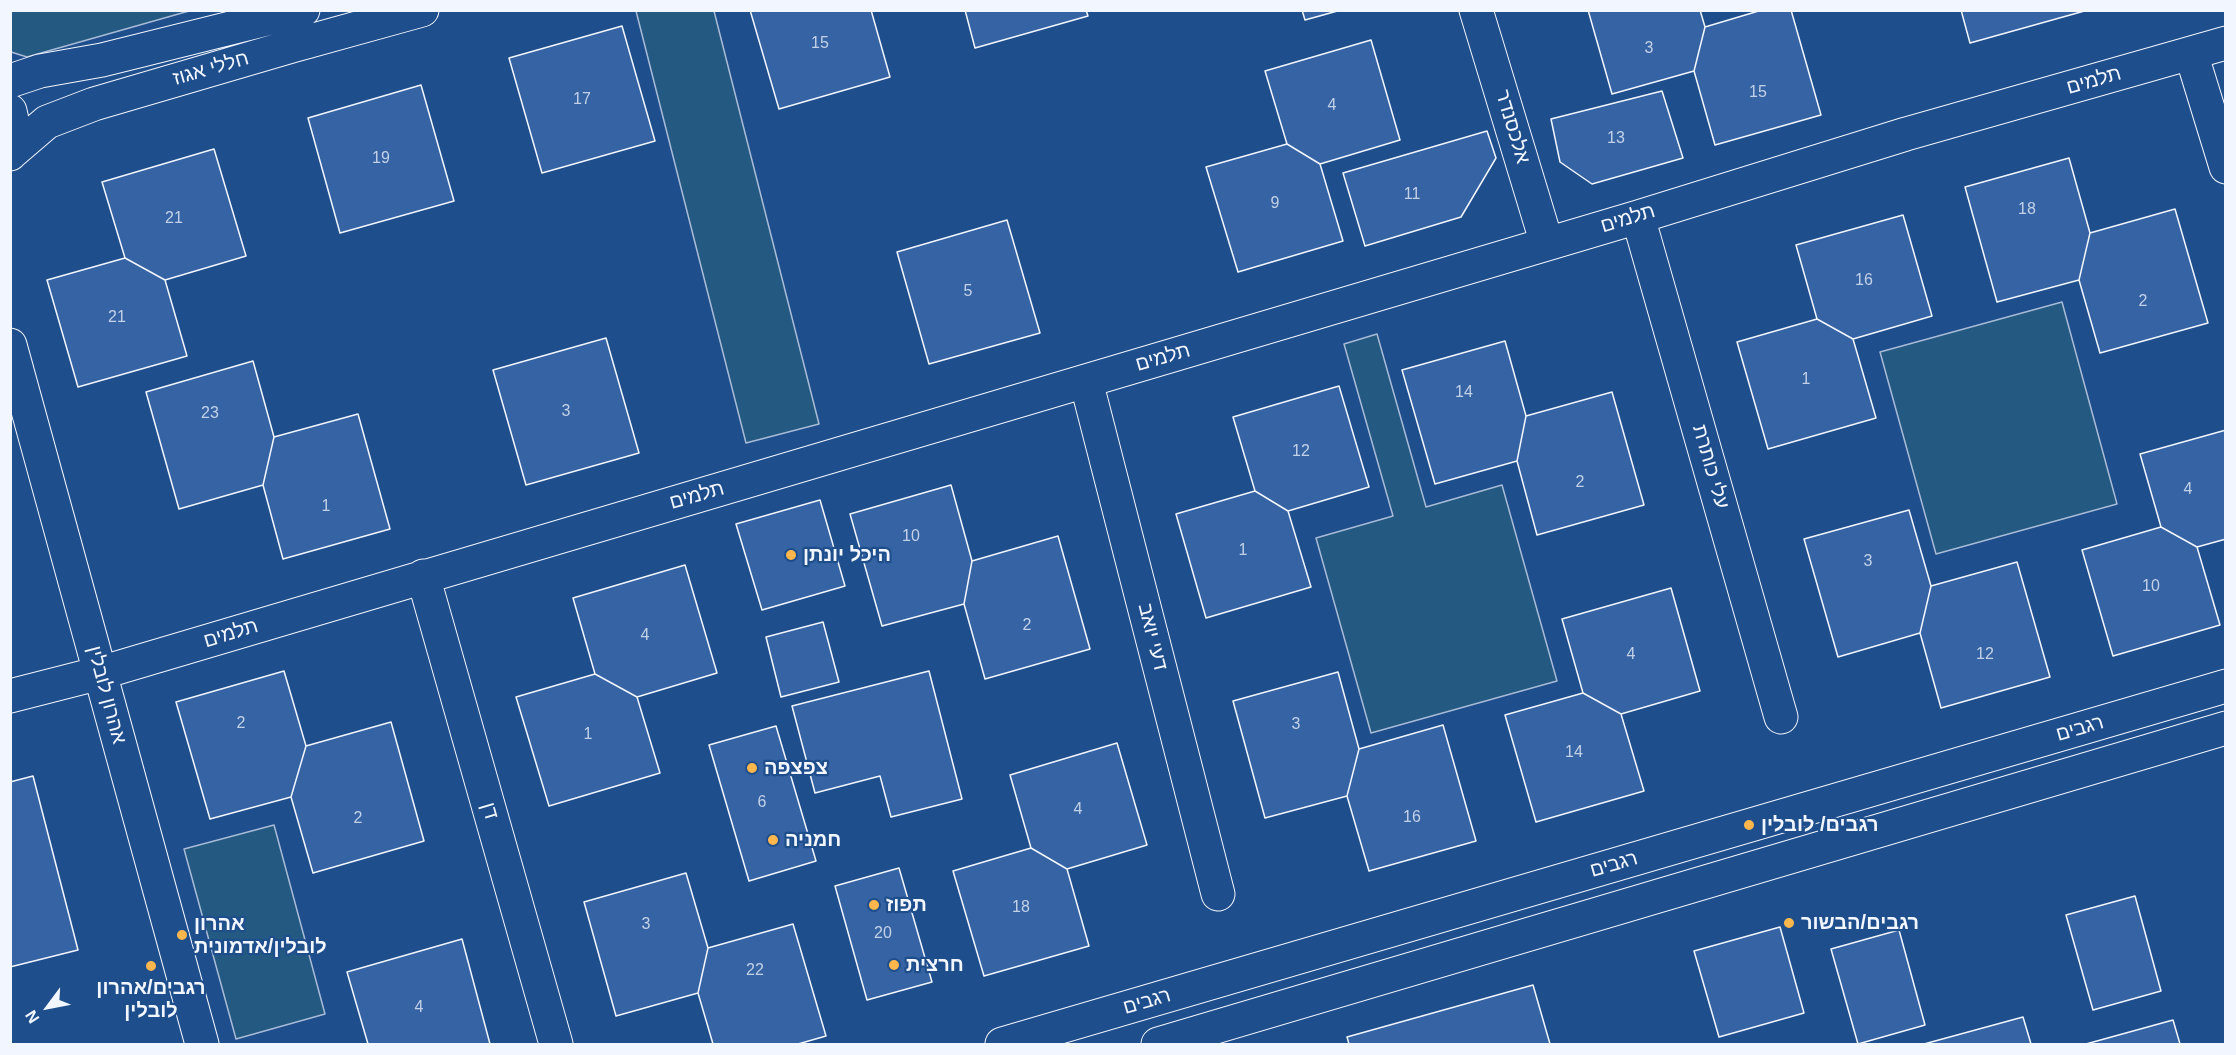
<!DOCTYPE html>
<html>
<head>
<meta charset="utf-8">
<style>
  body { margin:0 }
  #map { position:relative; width:2236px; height:1055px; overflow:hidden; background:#1f4e8c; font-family:Helvetica,sans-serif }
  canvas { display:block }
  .frame { position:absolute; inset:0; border:12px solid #f2f6ff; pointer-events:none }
  .north { position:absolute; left:18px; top:977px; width:60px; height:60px; -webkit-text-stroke:4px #1f4e8c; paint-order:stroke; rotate:238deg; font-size:16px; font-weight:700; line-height:24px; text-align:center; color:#f2f6ff }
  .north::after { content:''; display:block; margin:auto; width:21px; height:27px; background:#f2f6ff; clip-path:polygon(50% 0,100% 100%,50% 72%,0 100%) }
</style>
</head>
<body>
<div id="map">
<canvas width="2236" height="1055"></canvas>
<div class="frame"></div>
<div class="north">N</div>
</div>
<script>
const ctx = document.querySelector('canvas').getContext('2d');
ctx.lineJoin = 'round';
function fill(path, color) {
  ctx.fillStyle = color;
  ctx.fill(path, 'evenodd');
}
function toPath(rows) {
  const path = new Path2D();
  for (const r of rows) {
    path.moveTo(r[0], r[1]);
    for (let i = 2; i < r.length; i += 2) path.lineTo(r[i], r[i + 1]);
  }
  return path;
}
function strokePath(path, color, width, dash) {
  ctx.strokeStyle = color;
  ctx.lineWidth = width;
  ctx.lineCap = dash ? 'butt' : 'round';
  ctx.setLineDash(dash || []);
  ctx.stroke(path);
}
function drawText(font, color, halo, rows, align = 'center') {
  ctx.font = font + ' Helvetica,Heebo,sans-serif';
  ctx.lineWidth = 4.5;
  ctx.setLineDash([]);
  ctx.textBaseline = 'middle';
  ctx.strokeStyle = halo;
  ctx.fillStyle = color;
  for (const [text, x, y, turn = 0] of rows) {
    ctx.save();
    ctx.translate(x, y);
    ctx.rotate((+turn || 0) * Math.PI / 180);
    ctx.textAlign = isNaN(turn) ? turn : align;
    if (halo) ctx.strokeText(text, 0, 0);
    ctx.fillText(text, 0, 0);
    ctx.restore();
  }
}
const green = toPath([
  [11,10,189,10,189,11,27,57,11,52,11,10],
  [636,11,714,11,819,424,746,443,636,11],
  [2062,302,2117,504,1936,554,1880,352,2062,302],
  [1377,334,1426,507,1502,485,1557,681,1371,733,1316,538,1393,516,1344,344,1377,334],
  [274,825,325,1014,236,1039,184,849,274,825]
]);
const building = toPath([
  [750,10,871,10,890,77,779,109,750,10],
  [965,10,1086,10,1088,16,975,48,965,10],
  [1302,10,1341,10,1305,20,1302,10],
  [1588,10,1700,10,1705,27,1694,71,1612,94,1588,10],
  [1762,10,1791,10,1821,115,1715,145,1694,71,1705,27,1762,10],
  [1961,10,2088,10,1970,43,1961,10],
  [622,26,655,141,542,173,509,58,622,26],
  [1371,40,1400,140,1320,164,1287,144,1265,71,1371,40],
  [421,85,454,201,340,233,308,118,421,85],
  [1662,91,1683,158,1592,184,1560,162,1551,119,1662,91],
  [1487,131,1496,158,1461,217,1365,246,1343,173,1487,131],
  [1287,144,1320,164,1343,241,1238,272,1206,167,1287,144],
  [214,149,246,256,165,280,125,258,102,182,214,149],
  [2069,158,2090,233,2079,280,1997,302,1965,187,2069,158],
  [2175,209,2208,323,2100,353,2079,280,2090,233,2175,209],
  [1903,215,1932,316,1853,339,1817,319,1796,245,1903,215],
  [1007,220,1040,333,929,364,897,252,1007,220],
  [125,258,165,280,187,356,78,387,47,280,125,258],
  [1817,319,1853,339,1876,418,1768,449,1737,342,1817,319],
  [606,338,639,453,526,485,493,370,606,338],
  [1505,341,1526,416,1517,461,1435,484,1402,370,1505,341],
  [253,361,274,437,263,485,179,509,146,392,253,361],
  [1339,386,1369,487,1288,511,1255,491,1233,417,1339,386],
  [1612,392,1644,505,1537,535,1517,461,1526,416,1612,392],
  [358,414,390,529,283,559,263,485,274,437,358,414],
  [2226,430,2226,539,2197,547,2161,527,2140,454,2226,430],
  [951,485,972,561,964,604,882,626,850,514,951,485],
  [1255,491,1288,511,1311,587,1206,618,1176,514,1255,491],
  [820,500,845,586,762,610,736,524,820,500],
  [1909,510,1931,586,1920,633,1838,657,1804,539,1909,510],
  [2161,527,2197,547,2220,625,2113,656,2082,550,2161,527],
  [1058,536,1090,649,985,679,964,604,972,561,1058,536],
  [2017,562,2050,677,1941,708,1920,633,1931,586,2017,562],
  [685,565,717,673,637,697,595,674,573,598,685,565],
  [1671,588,1700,691,1621,714,1583,693,1562,619,1671,588],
  [823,622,839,682,781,697,766,637,823,622],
  [284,671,306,746,291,797,210,819,176,702,284,671],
  [929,671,962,799,891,817,880,776,815,793,792,706,929,671],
  [1338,672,1359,749,1347,796,1265,818,1233,701,1338,672],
  [595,674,637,697,660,773,549,806,516,697,595,674],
  [1583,693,1621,714,1644,791,1536,822,1505,715,1583,693],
  [391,722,424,841,313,873,291,797,306,746,391,722],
  [1443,725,1476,841,1369,871,1347,796,1359,749,1443,725],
  [776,726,816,861,749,881,709,745,776,726],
  [1117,743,1147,845,1067,869,1031,848,1010,775,1117,743],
  [33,776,78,950,10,967,10,782,33,776],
  [1031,848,1067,869,1089,946,984,976,953,871,1031,848],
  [899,868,932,982,867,1000,835,886,899,868],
  [686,873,708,948,698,993,616,1016,584,902,686,873],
  [2135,896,2161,991,2093,1010,2066,915,2135,896],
  [793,924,826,1036,798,1044,713,1044,698,993,708,948,793,924],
  [1780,927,1804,1013,1719,1037,1694,951,1780,927],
  [1899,930,1925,1025,1858,1044,1831,949,1899,930],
  [462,939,490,1044,368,1044,347,972,462,939],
  [1533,985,1550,1044,1349,1044,1347,1037,1533,985],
  [2023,1017,2031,1044,1924,1044,2023,1017],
  [2173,1020,2180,1044,2086,1044,2173,1020]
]);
const minor = toPath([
  [1476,10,1547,244],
  [2191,53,2226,167],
  [10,81,40,71,102,60,303,10],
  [10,111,14,129,10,154],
  [12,152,47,122,94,104,292,46,422,10],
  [1638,217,1781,717],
  [10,345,202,1044],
  [1086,381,1218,894],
  [423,576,556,1044],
  [10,696,100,673,1180,353,1638,217,1906,134,2226,43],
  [1002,1044,2226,686],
  [1158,1044,2226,728]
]);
const markers = [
  [791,555,6,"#ffb74d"],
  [752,768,6,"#ffb74d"],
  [1749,825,6,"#ffb74d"],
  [773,840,6,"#ffb74d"],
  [874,905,6,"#ffb74d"],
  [1789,923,6,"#ffb74d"],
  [182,935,6,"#ffb74d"],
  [894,965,6,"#ffb74d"],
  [151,966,6,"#ffb74d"]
];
const numberNames = [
  ["15",820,44],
  ["3",1649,49],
  ["15",1758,93],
  ["17",582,100],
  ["4",1332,106],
  ["13",1616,139],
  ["19",381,159],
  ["11",1412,195],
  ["9",1275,204],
  ["18",2027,210],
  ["21",174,219],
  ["16",1864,281],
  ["5",968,292],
  ["2",2143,302],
  ["21",117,318],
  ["1",1806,380],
  ["14",1464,393],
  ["3",566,412],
  ["23",210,414],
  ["12",1301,452],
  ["2",1580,483],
  ["4",2188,490],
  ["1",326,507],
  ["10",911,537],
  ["1",1243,551],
  ["3",1868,562],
  ["10",2151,587],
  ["2",1027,626],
  ["4",645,636],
  ["4",1631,655],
  ["12",1985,655],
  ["2",241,724],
  ["3",1296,725],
  ["1",588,735],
  ["14",1574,753],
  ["6",762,803],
  ["4",1078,810],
  ["16",1412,818],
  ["2",358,819],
  ["18",1021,908],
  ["3",646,925],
  ["20",883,934],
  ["22",755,971],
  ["4",419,1008]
];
const streetNames = [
  ["חללי אגוז",211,69,-16],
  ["תלמים",2094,81,-16],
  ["אלכסנדר",1512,127,73],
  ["תלמים",1628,219,-17],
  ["תלמים",1163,358,-16],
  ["עלי כותרת",1710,467,74],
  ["תלמים",697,496,-16],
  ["תלמים",231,634,-17],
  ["דעי יואב",1152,637,76],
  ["אהרון לובלין",106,695,75],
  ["רגבים",2080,729,-16],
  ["דן",489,811,74],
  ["רגבים",1614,865,-16],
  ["רגבים",1147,1002,-16]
];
const poiNames = [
  ["היכל יונתן",803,555],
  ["צפצפה",764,768],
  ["רגבים/ לובלין",1761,825],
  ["חמניה",785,840],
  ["תפוז",886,905],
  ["רגבים/הבשור",1801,923],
  ["אהרון",194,924],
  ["לובלין/אדמונית",194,947],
  ["חרצית",906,965],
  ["רגבים/אהרון",151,988,"center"],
  ["לובלין",151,1011,"center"]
];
fill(green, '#245a82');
strokePath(green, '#a8bbd7', 1.5);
fill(building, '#3563a3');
strokePath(building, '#f2f6ff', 1.5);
strokePath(minor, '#f2f6ff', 35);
strokePath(minor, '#1f4e8c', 33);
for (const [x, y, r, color] of markers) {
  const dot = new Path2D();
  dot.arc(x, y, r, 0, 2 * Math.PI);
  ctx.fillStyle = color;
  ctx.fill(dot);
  strokePath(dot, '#1f4e8c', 2);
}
drawText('16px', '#c3d1e8', null, numberNames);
drawText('20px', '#f2f6ff', '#1f4e8c', streetNames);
drawText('bold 20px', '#f2f6ff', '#1f4e8c', poiNames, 'left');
</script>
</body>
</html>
